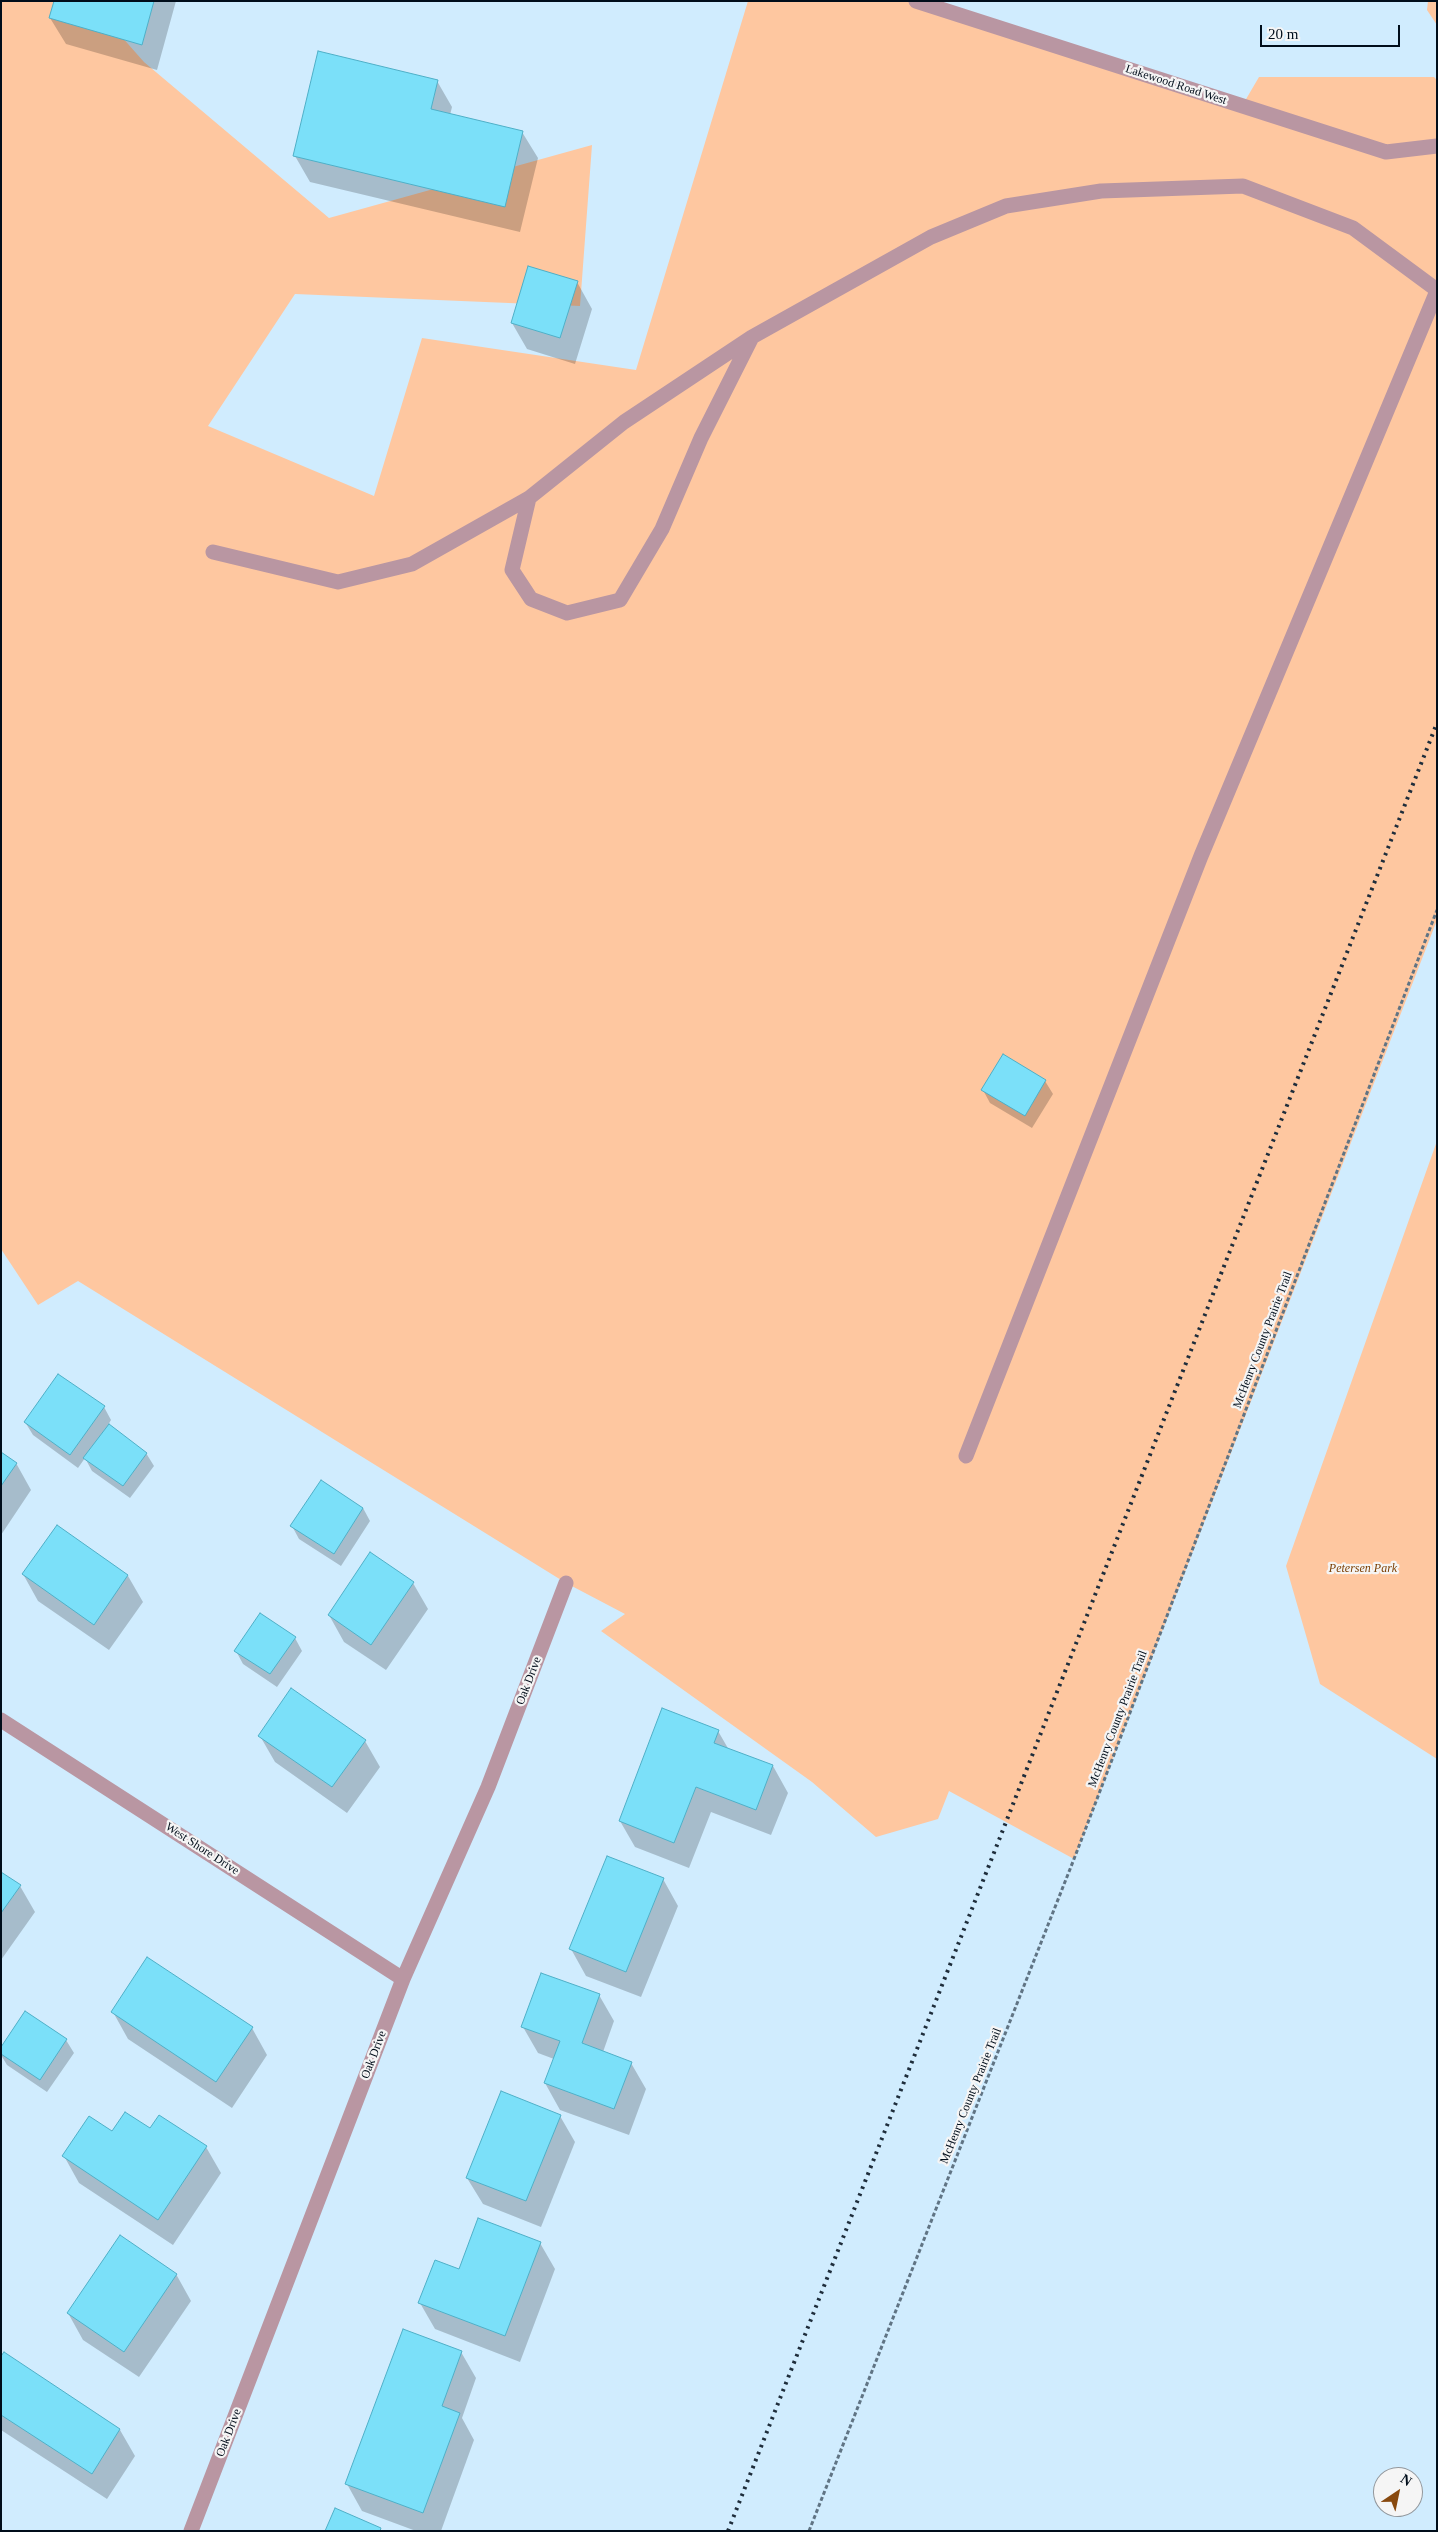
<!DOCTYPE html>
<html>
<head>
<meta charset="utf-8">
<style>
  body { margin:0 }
  #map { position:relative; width:1438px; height:2532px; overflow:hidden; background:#d0ecfe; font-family:"Times New Roman",serif }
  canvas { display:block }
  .frame { position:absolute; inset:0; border:2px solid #000d1a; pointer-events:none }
  .north { position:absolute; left:1373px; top:2467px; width:50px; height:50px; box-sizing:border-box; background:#f5f5f5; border:1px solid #93989d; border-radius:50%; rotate:34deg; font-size:14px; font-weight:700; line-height:20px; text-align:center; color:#000d1a }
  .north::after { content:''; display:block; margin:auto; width:18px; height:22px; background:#88490f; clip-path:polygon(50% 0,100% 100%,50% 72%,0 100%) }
  .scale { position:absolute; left:1260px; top:25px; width:140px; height:22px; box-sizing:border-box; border:2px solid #000d1a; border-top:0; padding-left:6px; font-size:15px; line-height:18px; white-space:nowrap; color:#000d1a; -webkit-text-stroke:4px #f5f5f5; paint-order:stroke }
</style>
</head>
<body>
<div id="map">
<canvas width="1438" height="2532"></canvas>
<div class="frame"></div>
<div class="north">N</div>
<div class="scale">20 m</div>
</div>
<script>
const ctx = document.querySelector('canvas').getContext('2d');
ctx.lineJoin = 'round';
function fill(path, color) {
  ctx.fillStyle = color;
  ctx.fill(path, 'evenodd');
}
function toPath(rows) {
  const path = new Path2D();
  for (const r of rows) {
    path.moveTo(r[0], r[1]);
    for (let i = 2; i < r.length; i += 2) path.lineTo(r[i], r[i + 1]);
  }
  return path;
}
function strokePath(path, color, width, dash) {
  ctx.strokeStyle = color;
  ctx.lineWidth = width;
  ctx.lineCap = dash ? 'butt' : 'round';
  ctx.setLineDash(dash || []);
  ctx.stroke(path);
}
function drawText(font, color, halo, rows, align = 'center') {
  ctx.font = font + ' "Times New Roman",serif';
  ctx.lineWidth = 4.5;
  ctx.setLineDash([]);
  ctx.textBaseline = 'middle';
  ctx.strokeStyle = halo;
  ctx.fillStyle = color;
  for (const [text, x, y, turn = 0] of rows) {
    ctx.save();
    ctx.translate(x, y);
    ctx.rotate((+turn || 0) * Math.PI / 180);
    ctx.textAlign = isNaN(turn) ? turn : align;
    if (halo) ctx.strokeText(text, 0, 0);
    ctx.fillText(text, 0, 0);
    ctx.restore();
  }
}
const green = toPath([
  [1,1,90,1,144,62,329,218,592,145,580,306,295,294,208,426,374,496,422,338,636,370,748,1,916,1,1242,106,1259,77,1434,77,1437,80,1437,920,1074,1859,949,1791,938,1819,876,1837,812,1782,601,1631,625,1614,566,1583,78,1281,38,1305,1,1249],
  [1428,1,1437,1,1437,25,1427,10],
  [1437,1141,1437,1759,1320,1684,1286,1566]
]);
const shadow = toPath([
  [55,1,176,1,157,70,66,44,50,18],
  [437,81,452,107,450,115,522,132,538,158,520,232,310,182,295,156],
  [577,282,592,309,575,364,527,349,512,323],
  [1003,1056,1045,1081,1053,1094,1032,1128,990,1103,983,1090],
  [104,1407,111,1420,108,1425,146,1453,154,1466,130,1498,92,1471,85,1458,78,1468,33,1435,25,1422],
  [1,1454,16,1463,31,1490,1,1535],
  [363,1508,370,1521,341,1566,299,1539,292,1526],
  [57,1527,128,1576,143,1602,109,1650,38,1601,23,1574],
  [413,1583,428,1609,386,1670,344,1642,329,1615],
  [295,1638,302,1651,277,1687,243,1664,236,1651],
  [718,1731,729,1750,773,1766,788,1793,771,1835,711,1812,689,1868,635,1847,620,1821],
  [260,1736,365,1741,380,1767,347,1813,275,1762],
  [1,1873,20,1886,35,1912,1,1960],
  [663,1879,678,1906,641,1997,586,1976,571,1949],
  [599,1995,614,2021,603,2052,631,2063,646,2089,629,2135,560,2110,545,2083,554,2059,538,2053,523,2027],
  [26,2012,66,2040,74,2053,47,2092,7,2065,1,2055,1,2049],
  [113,2012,252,2028,267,2055,232,2108,128,2039],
  [560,2116,575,2142,541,2227,483,2204,467,2178],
  [150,2130,206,2147,221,2173,173,2245,79,2183,64,2156,113,2133],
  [540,2243,555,2269,520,2362,435,2329,420,2303,460,2270],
  [176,2274,191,2301,139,2377,83,2340,68,2313],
  [461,2352,476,2378,462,2418,474,2440,441,2531,416,2531,362,2511,347,2484],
  [4,2354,120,2430,135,2456,107,2499,1,2430,1,2358]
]);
const building = toPath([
  [54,1,154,1,142,45,49,18,54,1],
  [318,51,438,80,431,109,523,131,505,207,293,156,318,51],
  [528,266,578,281,560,338,511,323,528,266],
  [1003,1054,1046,1080,1025,1116,981,1090,1003,1054],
  [58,1374,105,1406,70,1455,24,1422,58,1374],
  [109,1424,147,1453,123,1486,83,1458,109,1424],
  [1,1452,17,1463,1,1486,1,1452],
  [321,1480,363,1508,334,1554,290,1526,321,1480],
  [57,1525,128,1575,94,1625,22,1574,57,1525],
  [370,1552,414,1582,371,1645,328,1615,370,1552],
  [260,1613,296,1637,270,1674,234,1651,260,1613],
  [291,1688,366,1740,332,1787,258,1736,291,1688],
  [662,1708,719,1730,714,1743,773,1765,756,1810,696,1787,674,1843,619,1821,662,1708],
  [607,1856,664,1878,626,1972,569,1949,607,1856],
  [1,1872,21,1885,1,1913,1,1872],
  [147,1957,253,2027,216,2082,111,2012,147,1957],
  [541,1973,600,1994,582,2043,632,2062,614,2109,544,2083,560,2041,521,2027,541,1973],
  [25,2011,67,2039,40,2080,1,2054,1,2047,25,2011],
  [501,2091,561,2115,526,2201,466,2178,501,2091],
  [125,2112,150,2128,159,2115,207,2146,158,2220,62,2156,89,2116,112,2131,125,2112],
  [478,2218,541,2242,505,2336,418,2303,435,2260,459,2269,478,2218],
  [120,2235,177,2274,124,2352,67,2313,120,2235],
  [403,2329,462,2351,442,2406,460,2413,423,2513,345,2484,403,2329],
  [4,2352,120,2429,92,2474,1,2415,1,2356,4,2352],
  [335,2508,381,2528,380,2531,325,2531,335,2508]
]);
const path = toPath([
  [809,2531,1074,1859,1437,910]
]);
const minor = toPath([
  [916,1,1386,152,1437,146],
  [529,498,512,570,531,599,567,613,620,600,662,529,701,438,752,337],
  [213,552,338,582,412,564,529,498,624,422,752,337,931,237,1006,206,1101,191,1243,186,1353,228,1437,290],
  [966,1456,1201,856,1437,291],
  [1,1720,403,1979],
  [191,2531,403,1979,488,1787,566,1583]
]);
const rail = toPath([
  [728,2531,1437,723]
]);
const streetNames = [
  ["Lakewood Road West",1176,85,18],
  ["McHenry County Prairie Trail",1263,1340,-69],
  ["Oak Drive",529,1681,-69],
  ["McHenry County Prairie Trail",1118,1719,-69],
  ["West Shore Drive",202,1849,33],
  ["Oak Drive",374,2055,-69],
  ["McHenry County Prairie Trail",971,2096,-68],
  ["Oak Drive",229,2433,-69]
];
const parkNames = [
  ["Petersen Park",1363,1569]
];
fill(green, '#fec7a0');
fill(shadow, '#0003');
fill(building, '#7be0f9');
strokePath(building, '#4eafc7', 1);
strokePath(path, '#607484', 3, [4, 2.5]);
strokePath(minor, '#b996a2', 15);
strokePath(rail, '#1e2d3b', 4, [2.5, 5]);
drawText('12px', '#000d1a', '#f5f5f5', streetNames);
drawText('italic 12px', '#7b3f03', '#f5f5f5', parkNames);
</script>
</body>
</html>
